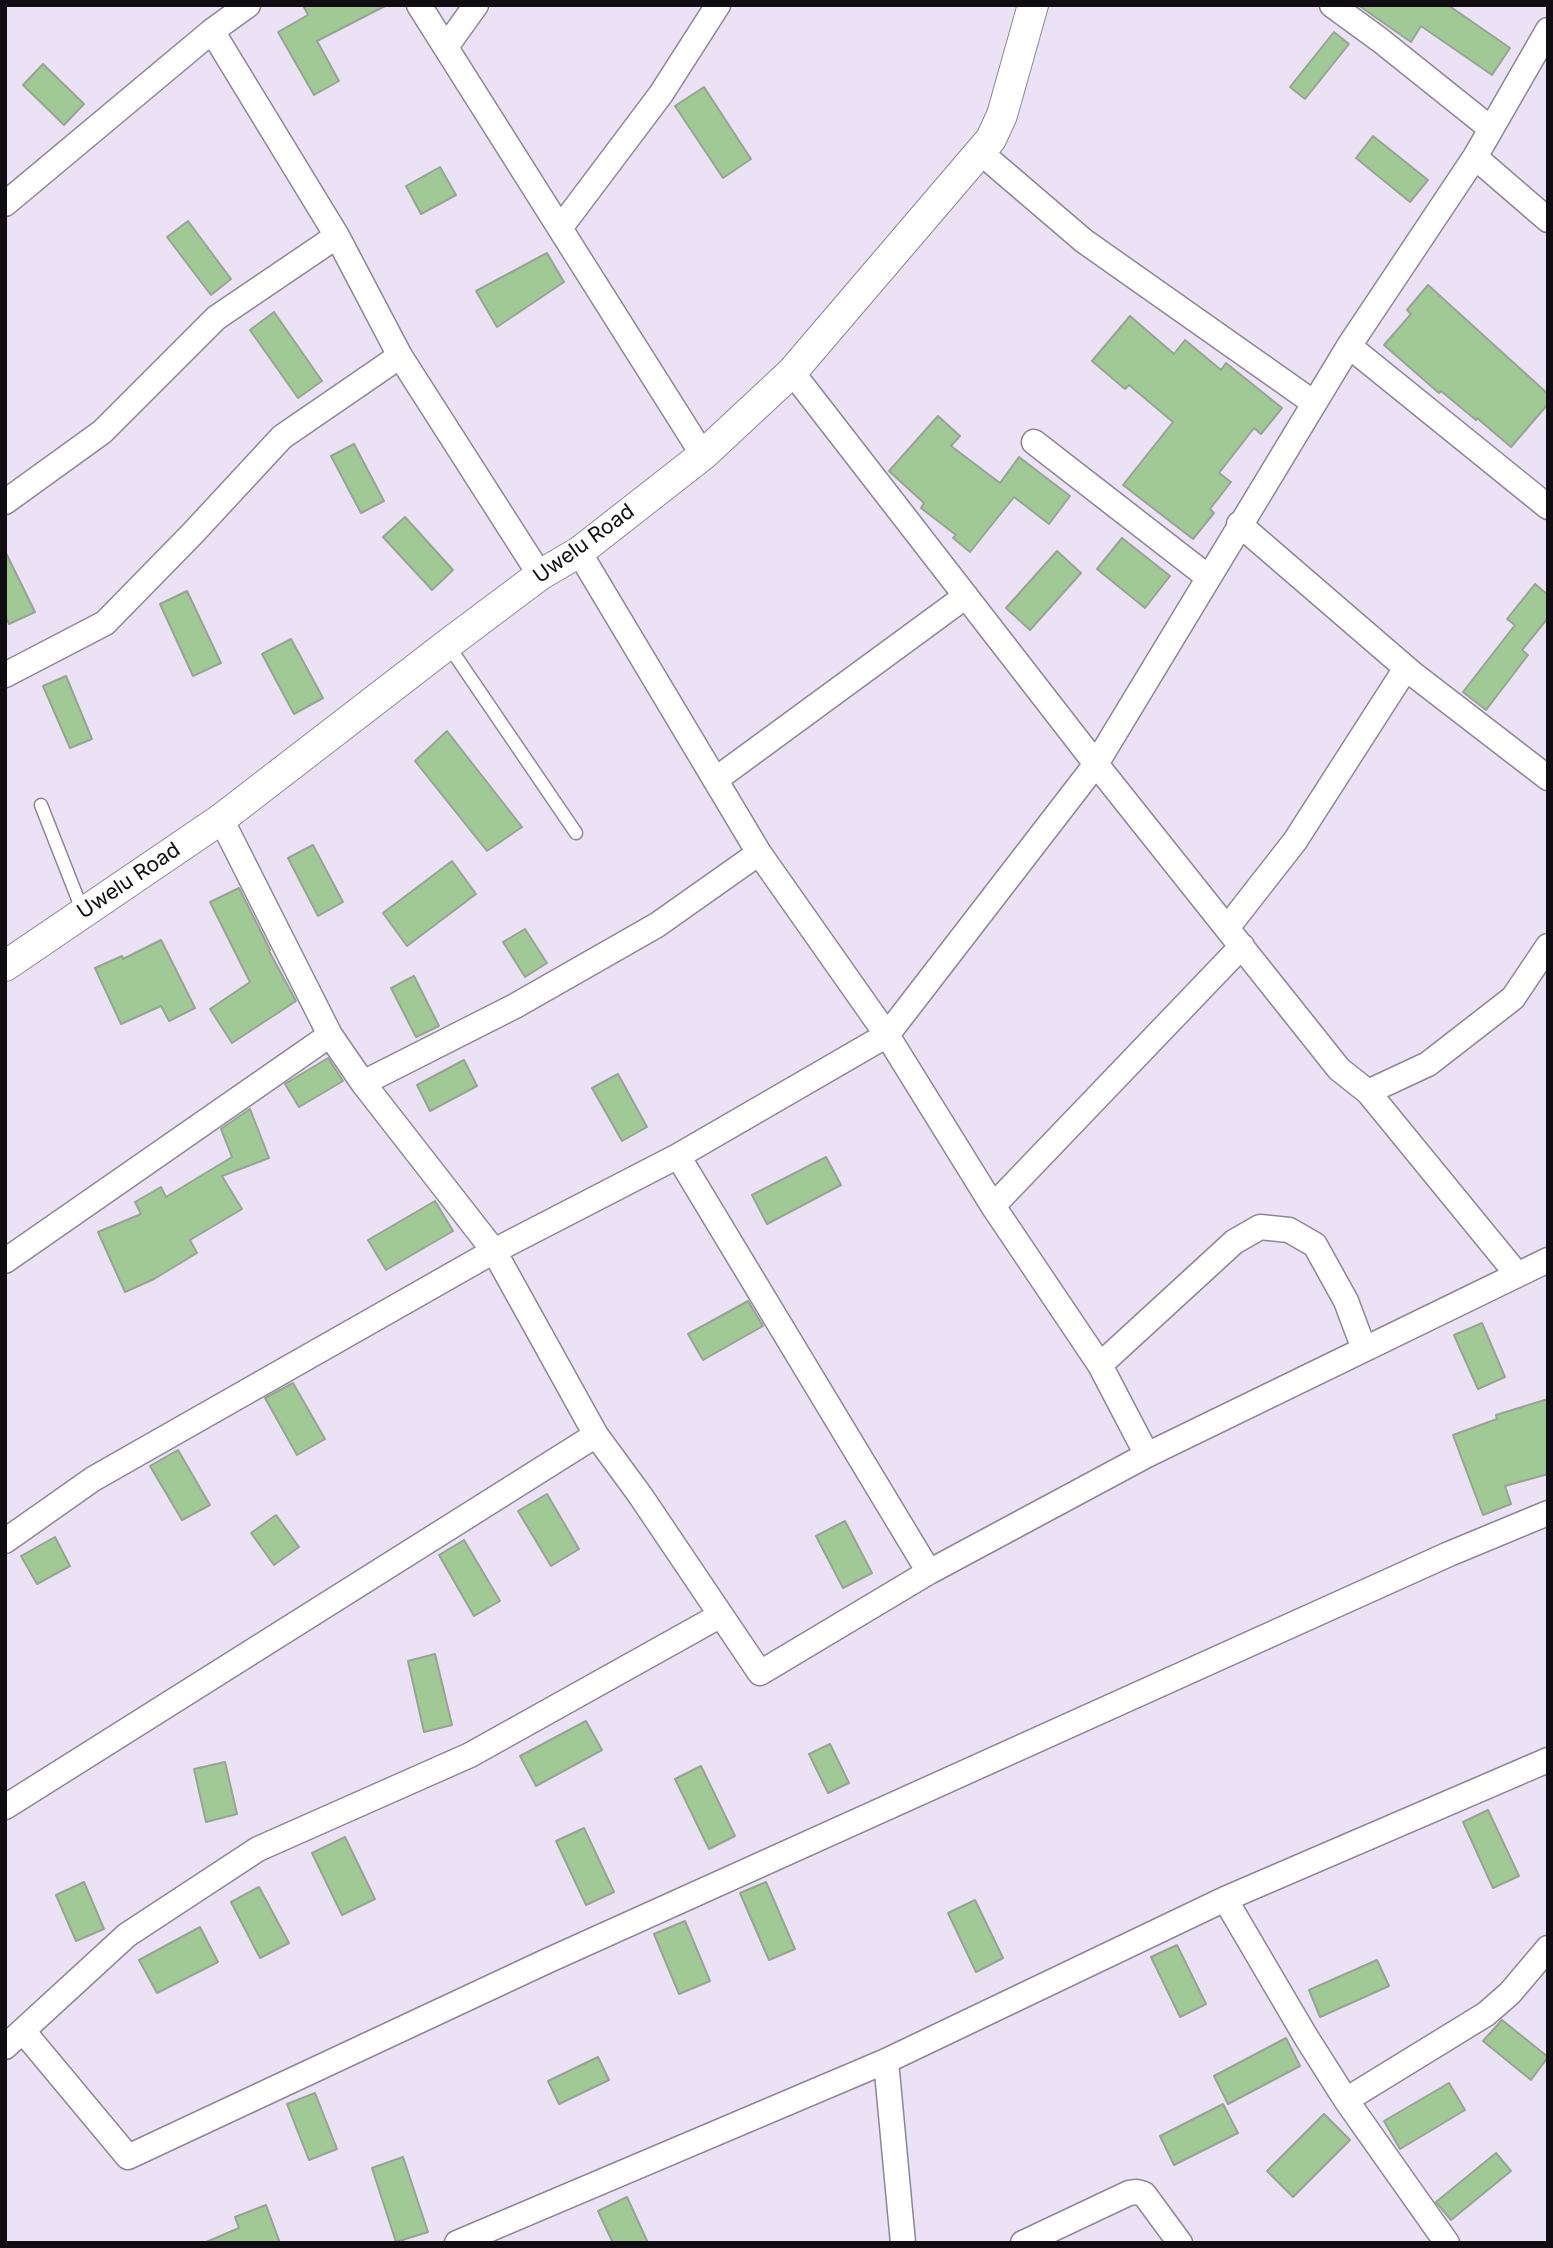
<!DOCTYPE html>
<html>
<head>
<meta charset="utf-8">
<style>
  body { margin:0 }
  #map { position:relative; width:1553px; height:2248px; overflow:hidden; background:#ebe2f5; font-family:Inter,sans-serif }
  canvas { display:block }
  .frame { position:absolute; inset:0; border:7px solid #0f0c12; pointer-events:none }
</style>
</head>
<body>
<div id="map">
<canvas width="1553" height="2248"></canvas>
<div class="frame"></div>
</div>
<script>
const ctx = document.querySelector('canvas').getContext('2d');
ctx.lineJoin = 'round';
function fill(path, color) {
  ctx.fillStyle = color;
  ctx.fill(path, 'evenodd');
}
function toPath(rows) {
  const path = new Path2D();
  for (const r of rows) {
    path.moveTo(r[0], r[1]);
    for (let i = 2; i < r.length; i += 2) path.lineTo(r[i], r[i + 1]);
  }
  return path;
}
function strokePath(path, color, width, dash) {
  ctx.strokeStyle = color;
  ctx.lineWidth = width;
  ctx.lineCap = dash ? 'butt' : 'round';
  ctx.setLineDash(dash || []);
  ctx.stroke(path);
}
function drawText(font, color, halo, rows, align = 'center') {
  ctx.font = font + ' Inter,sans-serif';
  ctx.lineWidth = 6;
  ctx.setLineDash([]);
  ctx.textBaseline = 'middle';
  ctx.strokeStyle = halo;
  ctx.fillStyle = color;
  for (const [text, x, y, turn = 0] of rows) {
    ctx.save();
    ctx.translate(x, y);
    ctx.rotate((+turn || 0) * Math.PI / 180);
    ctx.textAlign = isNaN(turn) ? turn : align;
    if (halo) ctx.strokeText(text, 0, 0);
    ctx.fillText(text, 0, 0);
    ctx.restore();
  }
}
const building = toPath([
  [303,5,387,5,317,41,339,81,314,95,278,32,308,15,303,5],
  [1358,5,1448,5,1510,48,1492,75,1421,26,1411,42,1358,5],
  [1334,32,1349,44,1305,99,1290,87,1334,32],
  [43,64,84,104,64,125,23,85,43,64],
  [704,87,751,159,723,178,675,106,704,87],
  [1373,136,1428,180,1410,202,1356,158,1373,136],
  [440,167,456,195,421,214,406,186,440,167],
  [188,221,231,279,211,295,167,237,188,221],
  [547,253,564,282,497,327,476,291,547,253],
  [1428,285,1548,394,1548,404,1511,447,1477,418,1476,420,1441,391,1439,393,1384,345,1411,314,1407,310,1428,285],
  [274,312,322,381,298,398,250,330,274,312],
  [1130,316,1174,354,1185,340,1221,370,1226,363,1282,408,1261,434,1254,428,1219,473,1231,482,1210,509,1214,513,1193,539,1123,485,1173,422,1129,385,1125,389,1092,361,1130,316],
  [938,416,960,436,951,446,1000,483,1019,457,1070,496,1049,524,1014,497,970,552,953,538,956,535,921,508,924,503,889,471,938,416],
  [354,444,384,501,361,513,331,456,354,444],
  [405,517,453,570,432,590,383,537,405,517],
  [1122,538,1170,576,1145,608,1097,569,1122,538],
  [5,551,35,612,9,624,5,615,5,551],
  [1057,551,1081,573,1030,630,1006,608,1057,551],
  [1535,584,1548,595,1548,618,1522,650,1528,655,1486,710,1463,692,1515,625,1507,619,1535,584],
  [187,591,221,663,193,676,160,604,187,591],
  [291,639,323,698,294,714,262,654,291,639],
  [66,676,92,739,70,748,43,686,66,676],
  [447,731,522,827,487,851,415,761,447,731],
  [313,845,343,902,318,916,288,858,313,845],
  [452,861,476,894,407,946,383,913,452,861],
  [239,888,270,950,269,951,296,1001,232,1043,210,1009,250,982,210,902,239,888],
  [525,929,547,963,525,977,503,942,525,929],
  [161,940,195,1008,169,1021,161,1006,121,1024,95,968,122,956,123,959,161,940],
  [414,976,439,1026,416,1037,391,988,414,976],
  [328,1058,343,1081,299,1107,285,1084,328,1058],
  [464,1060,477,1086,430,1111,417,1085,464,1060],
  [618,1074,647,1127,622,1141,592,1088,618,1074],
  [250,1109,269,1158,222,1176,242,1209,190,1240,197,1253,154,1279,125,1292,98,1232,141,1214,135,1202,161,1187,166,1197,232,1157,221,1129,250,1109],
  [826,1157,841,1185,767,1224,752,1195,826,1157],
  [435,1201,453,1231,386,1270,368,1240,435,1201],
  [748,1301,763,1326,703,1360,688,1334,748,1301],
  [1482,1323,1505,1377,1478,1389,1454,1335,1482,1323],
  [293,1383,325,1439,297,1455,265,1398,293,1383],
  [1548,1399,1548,1474,1505,1486,1511,1504,1483,1515,1453,1435,1497,1419,1496,1415,1548,1399],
  [178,1450,210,1505,182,1520,150,1466,178,1450],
  [547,1494,579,1549,551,1566,518,1511,547,1494],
  [276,1515,299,1547,274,1565,251,1533,276,1515],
  [845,1521,872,1573,843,1588,816,1536,845,1521],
  [55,1537,70,1566,37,1584,21,1556,55,1537],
  [464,1540,500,1601,474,1616,439,1555,464,1540],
  [435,1654,452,1725,424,1732,408,1661,435,1654],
  [586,1721,602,1750,536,1786,520,1756,586,1721],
  [830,1744,849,1783,828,1793,809,1754,830,1744],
  [225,1762,237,1814,206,1822,194,1769,225,1762],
  [701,1766,735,1836,709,1849,675,1779,701,1766],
  [1488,1810,1519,1876,1493,1888,1463,1822,1488,1810],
  [584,1828,614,1892,586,1905,556,1841,584,1828],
  [345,1837,375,1899,342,1915,312,1853,345,1837],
  [84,1882,104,1929,76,1941,56,1895,84,1882],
  [766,1882,795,1949,769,1960,740,1893,766,1882],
  [259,1887,289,1943,260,1958,231,1902,259,1887],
  [975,1900,1003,1958,976,1972,948,1913,975,1900],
  [685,1921,710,1981,679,1994,654,1934,685,1921],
  [200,1927,218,1962,157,1993,139,1960,200,1927],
  [1177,1945,1206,2004,1180,2017,1151,1957,1177,1945],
  [1377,1960,1389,1986,1320,2017,1309,1990,1377,1960],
  [1502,2020,1548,2057,1531,2080,1483,2041,1502,2020],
  [1286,2038,1300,2066,1228,2104,1214,2076,1286,2038],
  [598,2057,609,2080,559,2104,548,2081,598,2057],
  [1449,2083,1465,2110,1400,2149,1384,2121,1449,2083],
  [315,2093,337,2149,309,2160,287,2104,315,2093],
  [1223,2104,1238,2133,1174,2165,1160,2136,1223,2104],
  [1324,2114,1350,2140,1293,2197,1267,2171,1324,2114],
  [1496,2153,1511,2171,1451,2220,1436,2202,1496,2153],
  [403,2157,428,2232,396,2242,372,2168,403,2157],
  [627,2197,648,2243,613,2243,598,2211,627,2197],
  [266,2205,280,2243,204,2243,239,2228,235,2217,266,2205]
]);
const service = toPath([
  [448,645,576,833],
  [41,805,83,912]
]);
const minor = toPath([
  [419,5,703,455],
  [1332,5,1380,40,1490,128],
  [212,31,337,236,400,356,540,575],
  [446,47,476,5],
  [980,152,1084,241,1314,403],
  [1475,157,1548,220],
  [5,204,212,31,248,5],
  [561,227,661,94,718,5],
  [1349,346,1548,507],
  [792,372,1096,764,1339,1069,1368,1092,1516,1273],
  [1034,442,1208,577],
  [5,502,102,432,216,318,337,236],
  [1239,524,1413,674,1548,778],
  [579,552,759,853,887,1035,993,1206,1100,1365,1147,1455],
  [5,675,105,623,193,533,282,437,400,356],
  [715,780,966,596],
  [221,819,330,1035,363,1083,494,1251,596,1435,640,1495,760,1673,929,1572,1147,1455,1548,1260],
  [1227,928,1295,841,1406,668],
  [363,1083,515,1006,657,925,759,853],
  [1368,1092,1428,1064,1513,998,1548,946],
  [678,1156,929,1572],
  [993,1206,1242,946],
  [5,1261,330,1035],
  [1100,1365,1234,1242,1260,1227,1289,1230,1315,1245,1346,1301,1364,1349],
  [5,1541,93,1479,494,1251,678,1156,887,1035,1096,764,1349,346,1475,157,1548,30],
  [5,1807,596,1435],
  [1225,1899,1306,2037,1346,2100,1447,2243],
  [23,2031,128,2157,547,1961,1449,1554,1548,1513],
  [5,2047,127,1935,258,1849,470,1755,721,1615],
  [886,2061,903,2243],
  [1346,2100,1486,2014,1510,1993,1548,1948],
  [457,2243,886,2061,1225,1899,1548,1760],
  [1023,2243,1129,2193,1137,2192,1144,2194,1180,2243]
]);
const tertiary = toPath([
  [5,966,221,819,448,644,540,575,579,552,703,455,792,372,991,139,1002,115,1033,5]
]);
const streetNames = [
  ["Uwelu Road",584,544,-36],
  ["Uwelu Road",129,881,-34]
];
fill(building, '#a0c995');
strokePath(building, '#97a493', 2);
strokePath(service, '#8e8697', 15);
strokePath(minor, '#8e8697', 27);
strokePath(tertiary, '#8e8697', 32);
strokePath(service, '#fff', 12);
strokePath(minor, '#fff', 24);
strokePath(tertiary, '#fff', 30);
drawText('21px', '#0f0c12', '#fff', streetNames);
</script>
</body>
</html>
